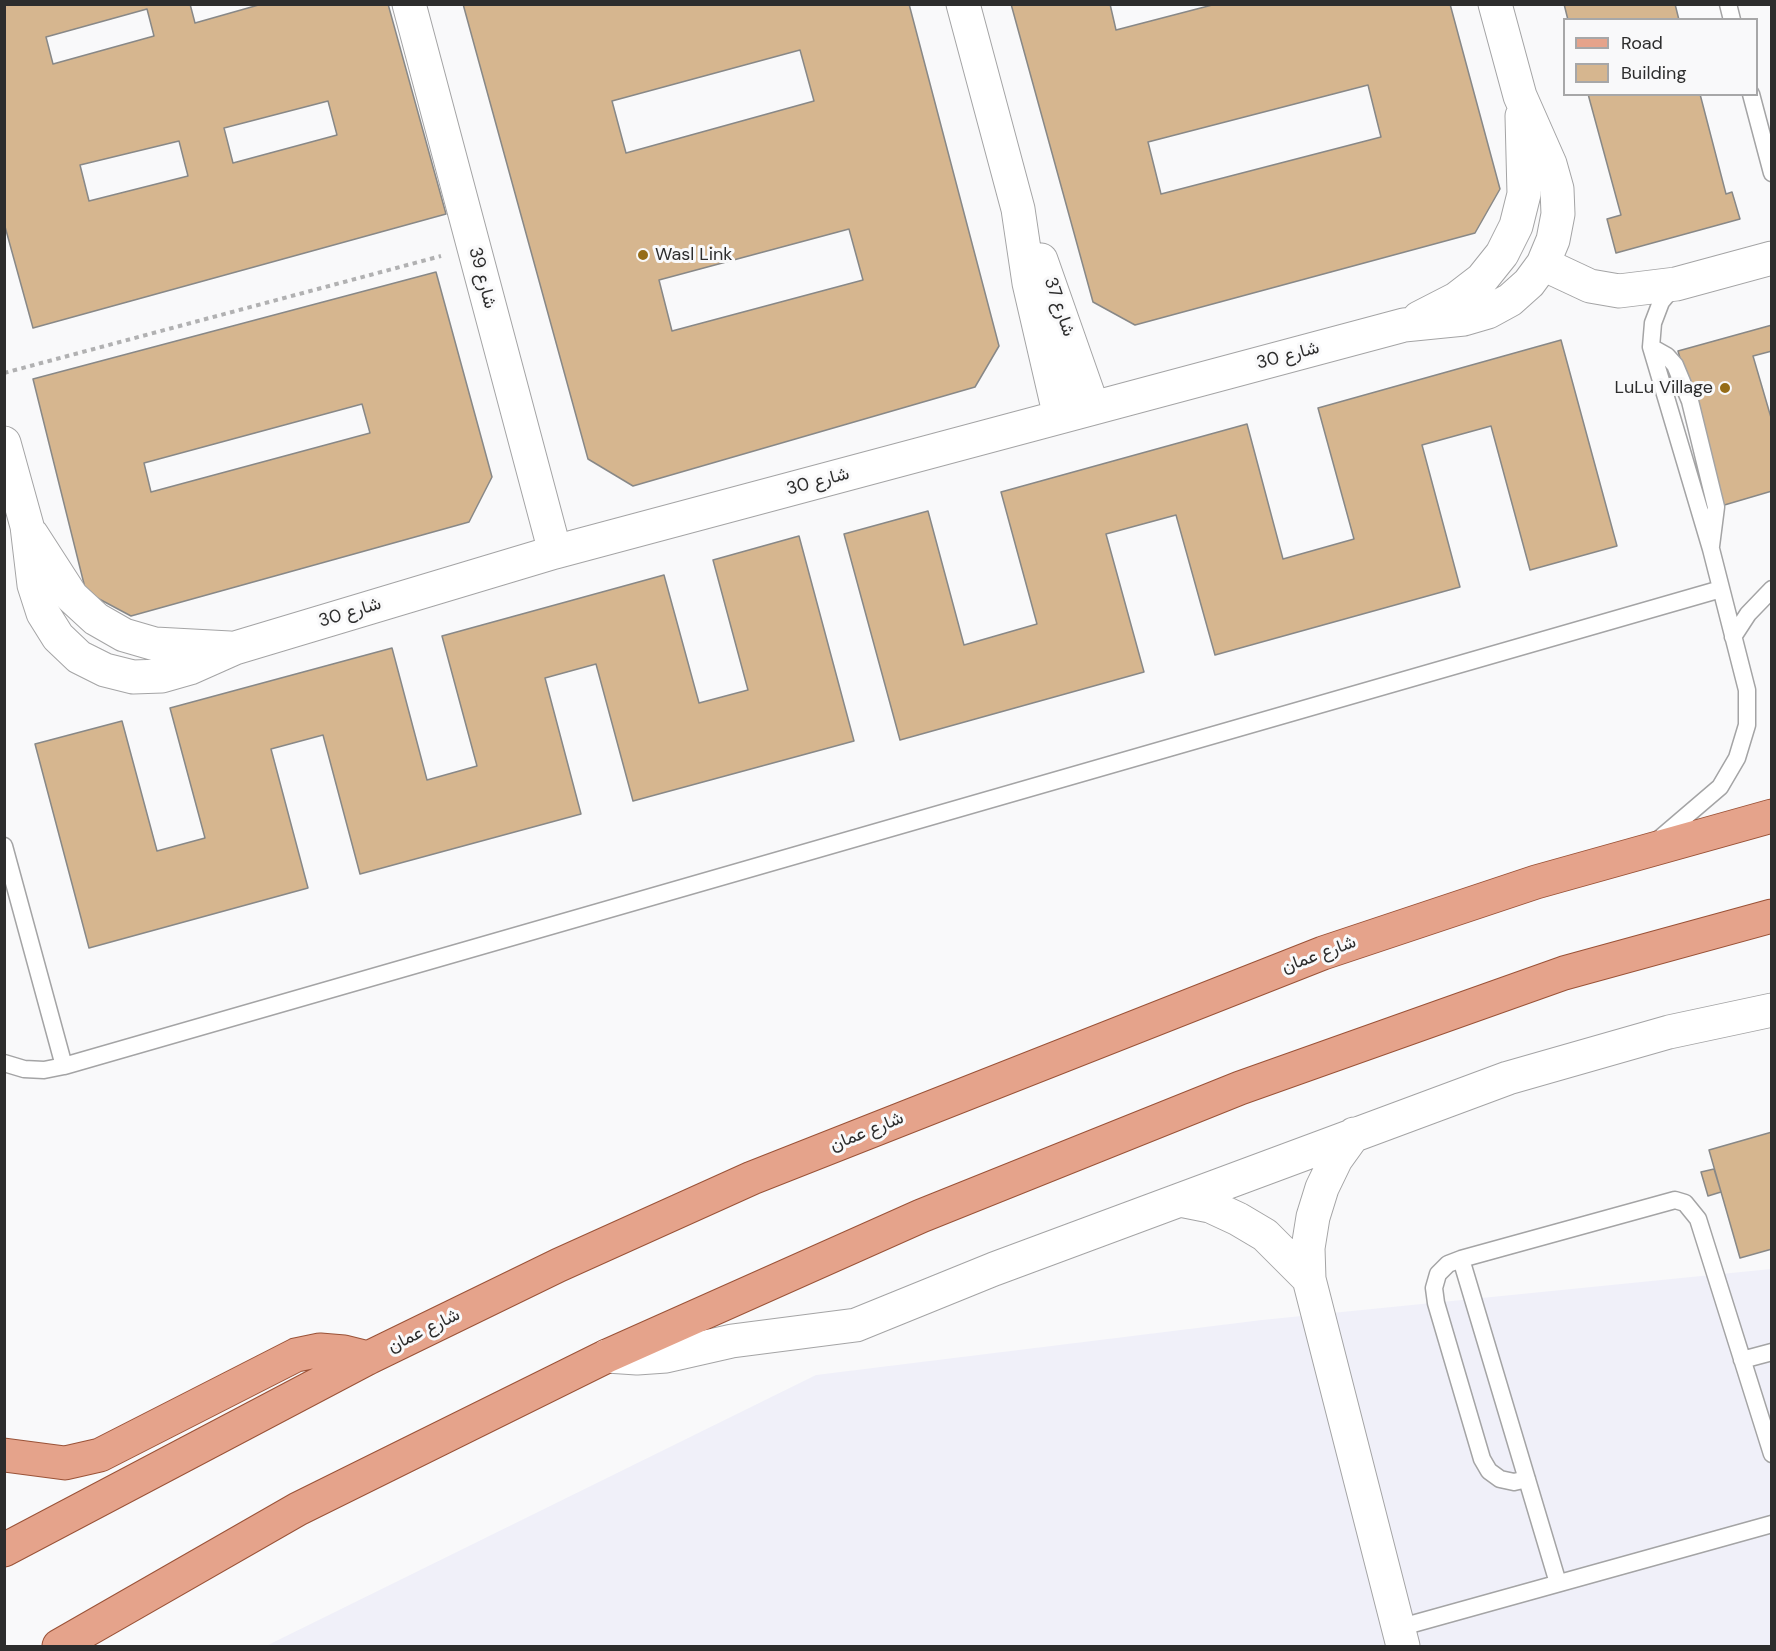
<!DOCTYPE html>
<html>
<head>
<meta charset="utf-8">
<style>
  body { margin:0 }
  #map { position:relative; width:1776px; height:1651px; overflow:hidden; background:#f9f9fa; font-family:"DM Sans",sans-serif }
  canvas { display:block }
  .frame { position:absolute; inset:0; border:6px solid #2d2d2d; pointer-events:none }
  .legend { position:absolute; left:1563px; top:18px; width:195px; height:78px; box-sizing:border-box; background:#f9f9fa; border:2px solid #a7a7a8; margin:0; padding:8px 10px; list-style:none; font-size:18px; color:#2d2d2d }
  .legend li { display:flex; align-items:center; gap:12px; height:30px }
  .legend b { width:30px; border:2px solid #a7a7a8 }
</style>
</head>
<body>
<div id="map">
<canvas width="1776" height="1651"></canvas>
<div class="frame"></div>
<ul class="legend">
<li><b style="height:8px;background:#e5a38b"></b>Road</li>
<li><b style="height:16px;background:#d6b68f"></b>Building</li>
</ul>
</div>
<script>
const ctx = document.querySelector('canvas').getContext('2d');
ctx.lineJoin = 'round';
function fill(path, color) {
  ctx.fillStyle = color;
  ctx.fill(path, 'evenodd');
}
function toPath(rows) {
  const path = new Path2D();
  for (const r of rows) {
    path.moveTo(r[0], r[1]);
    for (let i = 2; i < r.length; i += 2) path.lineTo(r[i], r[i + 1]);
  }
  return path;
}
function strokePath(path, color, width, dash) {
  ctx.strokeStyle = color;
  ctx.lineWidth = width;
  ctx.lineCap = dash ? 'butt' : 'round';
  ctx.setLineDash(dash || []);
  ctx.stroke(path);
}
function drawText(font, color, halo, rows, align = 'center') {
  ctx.font = font + ' "DM Sans",Vazirmatn,sans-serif';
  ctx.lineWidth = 6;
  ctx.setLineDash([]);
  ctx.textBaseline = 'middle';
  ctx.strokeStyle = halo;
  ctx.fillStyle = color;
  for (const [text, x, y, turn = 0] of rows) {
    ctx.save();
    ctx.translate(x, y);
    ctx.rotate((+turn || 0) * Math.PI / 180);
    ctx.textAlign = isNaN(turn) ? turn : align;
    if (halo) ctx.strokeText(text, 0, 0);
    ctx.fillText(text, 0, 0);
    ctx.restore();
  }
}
const built = toPath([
  [1771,1269,1771,1646,266,1646,816,1375,1262,1320]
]);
const building = toPath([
  [4,4,190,4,195,23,262,4,388,4,446,214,33,328,4,223,4,4],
  [147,9,154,36,53,64,46,37,147,9],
  [328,101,337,135,233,163,224,128,328,101],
  [179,141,188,176,89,201,80,165,179,141],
  [463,4,909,4,999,346,975,387,633,486,588,459,463,4],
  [800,50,814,101,626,153,612,101,800,50],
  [849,229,863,280,672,331,659,280,849,229],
  [1011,4,1110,4,1116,30,1216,4,1450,4,1500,189,1475,233,1135,325,1093,302,1011,4],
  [1368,85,1381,137,1161,194,1148,142,1368,85],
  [1564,4,1675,4,1679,20,1568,20,1564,4],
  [1588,94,1700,94,1726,194,1732,192,1740,219,1616,253,1607,219,1621,215,1588,94],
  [436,272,492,477,469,522,131,616,86,592,33,379,436,272],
  [362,404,370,433,151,492,144,463,362,404],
  [1772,325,1772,351,1753,356,1772,421,1772,491,1721,506,1678,351,1772,325],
  [1561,340,1617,546,1530,570,1491,426,1422,445,1460,587,1215,655,1176,515,1106,534,1144,672,900,740,844,534,928,511,964,645,1037,624,1001,492,1247,424,1283,559,1354,539,1318,408,1561,340],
  [799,536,854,741,633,801,596,664,545,678,581,814,360,874,323,735,271,749,308,888,89,948,35,744,122,721,157,851,205,838,170,708,392,648,427,780,477,766,442,636,664,575,699,703,748,690,713,560,799,536],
  [1772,1132,1772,1249,1740,1258,1709,1150,1772,1132],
  [1714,1169,1721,1192,1708,1196,1701,1172,1714,1169]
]);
const path = toPath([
  [4,373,441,256]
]);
const service = toPath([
  [1728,4,1732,20],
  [1751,94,1772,173],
  [1651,347,1667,356,1675,365,1690,401,1716,507,1711,546],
  [1733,637,1748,614,1772,589],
  [1658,840,1720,787,1737,758,1747,725,1747,690,1711,549,1651,347,1653,323,1661,302,1675,285],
  [4,846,64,1066],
  [4,1063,24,1069,44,1070,64,1066,1721,589],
  [1461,1259,1558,1583],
  [1742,1360,1772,1352],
  [1527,1479,1514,1482,1500,1479,1489,1471,1482,1459,1436,1303,1434,1288,1438,1274,1448,1264,1461,1259,1675,1200,1685,1203,1698,1219,1772,1454],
  [1398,1628,1772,1524]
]);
const minor = toPath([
  [409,4,555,552],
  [963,4,1018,209,1029,283,1060,417],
  [1041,260,1093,408],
  [1543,264,1590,286,1619,291,1676,284,1772,258],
  [1419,318,1456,299,1482,279,1502,254,1516,226,1524,194,1522,116],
  [4,443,27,526,34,585,43,613,58,637,79,657,105,670,133,677,162,676,190,668,235,648,555,552,1404,325,1464,319,1488,312,1510,300,1529,283,1543,264,1553,240,1558,214,1557,189,1550,164,1520,96,1495,4],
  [32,535,72,597,96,619,124,635,155,644,230,648],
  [1354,1134,1336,1159,1322,1188,1313,1217,1308,1248,1309,1279,1403,1646],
  [1180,1200,1210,1206,1238,1219,1265,1235,1309,1279],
  [607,1356,637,1358,666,1356,732,1341,856,1325,994,1269,1508,1078,1669,1032,1772,1010]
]);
const primary = toPath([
  [4,1455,65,1463,100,1455,296,1355,320,1350,344,1352,368,1358],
  [4,1550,368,1358,559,1265,752,1178,1323,953,1536,882,1772,816],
  [59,1646,298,1509,607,1356,921,1216,1240,1088,1564,973,1772,916]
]);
const markers = [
  [643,255,6,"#956c17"],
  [1725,388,6,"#956c17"]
];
const poiNames = [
  ["Wasl Link",655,255],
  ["LuLu Village",1713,388,"right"]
];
const streetNames = [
  ["شارع 39",482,278,75],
  ["شارع 37",1059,307,71],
  ["شارع 30",1288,356,-15],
  ["شارع 30",818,482,-15],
  ["شارع 30",350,613,-17],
  ["شارع عمان",1319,955,-20],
  ["شارع عمان",867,1132,-22],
  ["شارع عمان",424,1331,-26]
];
fill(built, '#f0f0f9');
fill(building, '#d6b68f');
strokePath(building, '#888887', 1.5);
strokePath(service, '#a4a4a5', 19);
strokePath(minor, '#a4a4a5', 35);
strokePath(primary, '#9a5237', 35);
strokePath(path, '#b1b1b2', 4, [4.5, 4.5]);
strokePath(service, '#fff', 16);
strokePath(minor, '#fff', 33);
strokePath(primary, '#e5a38b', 33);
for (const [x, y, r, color] of markers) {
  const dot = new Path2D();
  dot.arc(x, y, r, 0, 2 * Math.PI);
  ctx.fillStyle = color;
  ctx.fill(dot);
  strokePath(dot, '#f9f9fa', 2);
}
drawText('18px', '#2d2d2d', '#f9f9fa', poiNames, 'left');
drawText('18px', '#2d2d2d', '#f9f9fa', streetNames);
</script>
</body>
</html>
